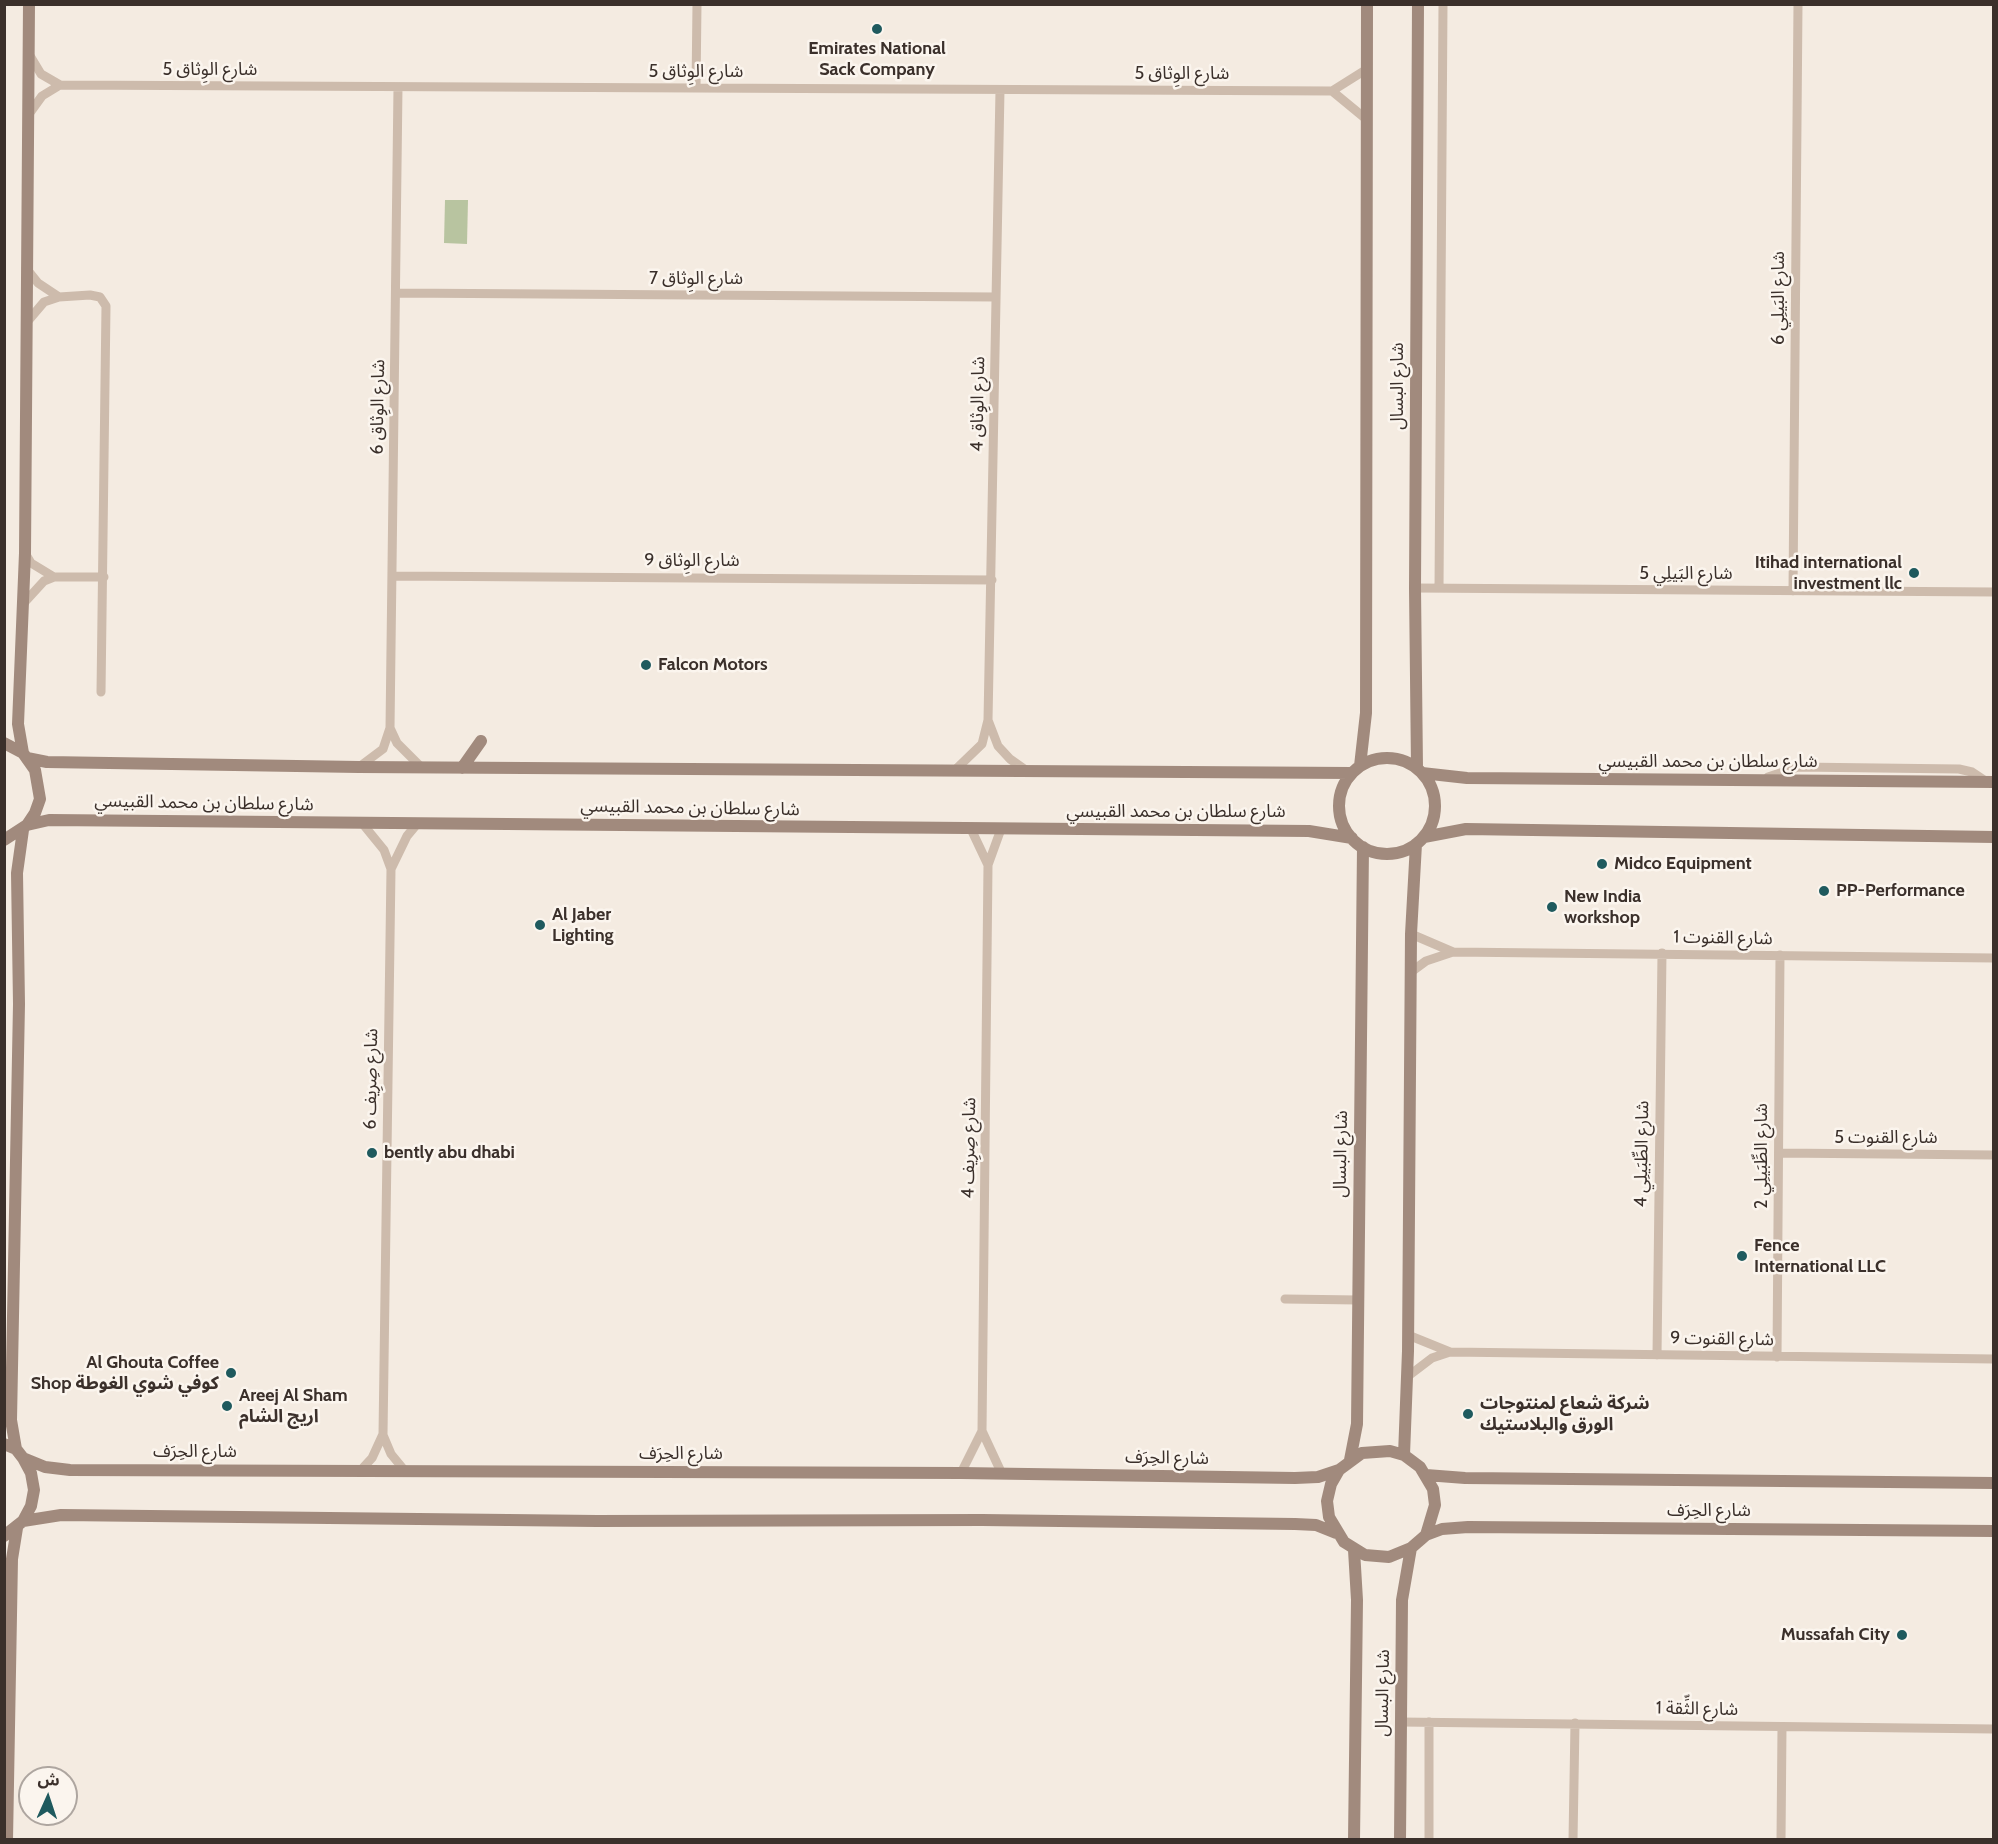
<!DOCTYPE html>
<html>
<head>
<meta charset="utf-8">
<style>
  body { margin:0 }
  #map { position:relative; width:1998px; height:1844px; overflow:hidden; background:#f4ebe1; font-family:Cabin,"Noto Sans Arabic",sans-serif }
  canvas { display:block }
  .frame { position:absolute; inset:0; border:6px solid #3b302b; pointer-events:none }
  .north { position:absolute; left:18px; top:1766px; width:60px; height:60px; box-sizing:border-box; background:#fbf5ee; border:2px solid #aea6a0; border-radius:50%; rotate:3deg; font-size:16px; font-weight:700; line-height:24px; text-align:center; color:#3b302b }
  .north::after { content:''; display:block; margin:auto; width:21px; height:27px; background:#1f5a5e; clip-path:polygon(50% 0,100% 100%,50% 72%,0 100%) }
</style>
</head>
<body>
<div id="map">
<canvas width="1998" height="1844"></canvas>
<div class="frame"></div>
<div class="north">ش</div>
</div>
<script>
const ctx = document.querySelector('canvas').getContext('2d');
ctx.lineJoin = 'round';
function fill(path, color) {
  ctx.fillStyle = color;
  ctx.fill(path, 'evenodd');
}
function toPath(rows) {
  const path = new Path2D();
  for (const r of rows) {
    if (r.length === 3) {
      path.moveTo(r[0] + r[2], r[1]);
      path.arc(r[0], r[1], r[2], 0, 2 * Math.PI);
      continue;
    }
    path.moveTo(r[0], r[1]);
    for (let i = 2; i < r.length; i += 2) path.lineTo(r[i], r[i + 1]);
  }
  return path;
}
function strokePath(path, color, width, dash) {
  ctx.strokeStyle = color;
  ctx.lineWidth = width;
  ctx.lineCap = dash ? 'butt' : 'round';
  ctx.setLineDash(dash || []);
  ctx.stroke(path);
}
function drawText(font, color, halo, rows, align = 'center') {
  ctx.font = font + ' Cabin,"Noto Sans Arabic",sans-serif';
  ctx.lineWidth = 5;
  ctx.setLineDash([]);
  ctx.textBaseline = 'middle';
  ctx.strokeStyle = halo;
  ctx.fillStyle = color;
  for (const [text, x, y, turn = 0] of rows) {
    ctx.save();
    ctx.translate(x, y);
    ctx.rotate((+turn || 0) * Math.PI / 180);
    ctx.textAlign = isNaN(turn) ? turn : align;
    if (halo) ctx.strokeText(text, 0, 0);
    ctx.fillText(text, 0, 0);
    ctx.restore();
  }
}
const green = toPath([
  [445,200,468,200,467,244,444,243]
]);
const street = toPath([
  [29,54,41,74,60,85,1332,91,1367,69],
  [696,88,697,4],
  [1332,91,1366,119],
  [29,114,42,96,60,85],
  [26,268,38,283,59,297],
  [396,293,996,297],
  [27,322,44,302,59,297,90,295,100,297,106,306,101,692],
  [25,553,31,563,54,577],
  [393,576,992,580],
  [1415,588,1994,592],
  [1439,588,1443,4],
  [1793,591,1798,4],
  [23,604,44,581,54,577,104,577],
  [988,720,998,746,1010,759,1027,771],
  [390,728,397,743,422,768],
  [359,767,383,749,390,728,398,87],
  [954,771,982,744,988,720,1000,90],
  [1768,777,1798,767,1959,769,1972,772,1987,782],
  [362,823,384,850,391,869],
  [971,829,988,865],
  [1411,934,1453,952],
  [1411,972,1426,961,1453,952,1994,958],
  [1779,1153,1994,1155],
  [1285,1299,1358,1300],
  [1408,1335,1450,1352,1994,1359],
  [1657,1355,1662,953],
  [1777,1357,1780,955],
  [1407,1377,1432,1358,1450,1352],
  [982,1431,1002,1474],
  [383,1435,391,1454,405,1471],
  [360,1471,372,1458,383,1434,391,869,407,836,417,824],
  [961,1473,982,1431,988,865,1001,829],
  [1400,1722,1994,1729],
  [1429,1840,1429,1722],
  [1573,1840,1575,1723],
  [1781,1840,1782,1727]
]);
const secondary = toPath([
  [4,743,23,753,35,770,40,799,35,813,27,825,4,840],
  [23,753,18,724,25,553,29,4],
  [27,758,47,762,359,767,1351,773],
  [1387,806,48],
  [1360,766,1366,713,1367,4],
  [462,768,481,741],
  [1417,768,1415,588,1418,4],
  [1422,773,1467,778,1994,782],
  [27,825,49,820,1309,831,1352,838],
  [1424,837,1466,829,1994,837],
  [4,1444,16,1449,23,1458,31,1473,34,1490,31,1506,23,1521,4,1536],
  [16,1449,11,1420,19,1004,17,873,23,830],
  [1404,1455,1408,1351,1411,934,1416,844],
  [23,1458,45,1467,70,1470,961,1473,1295,1478,1318,1477,1339,1470,1362,1453,1390,1451,1404,1455,1420,1467,1433,1489,1435,1505,1426,1535,1411,1548,1389,1557,1365,1555,1344,1542,1329,1517,1327,1501,1331,1484,1339,1470],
  [1350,1460,1357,1424,1363,847],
  [1426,1475,1465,1478,1994,1483],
  [23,1521,61,1515,597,1521,982,1520,1295,1524,1316,1525,1336,1533],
  [1426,1535,1442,1529,1468,1527,1994,1531],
  [1354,1550,1357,1600,1354,1840],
  [7,1840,12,1559,17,1528],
  [1400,1840,1402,1600,1411,1548]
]);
const markers = [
  [877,29,6,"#1f5a5e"],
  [1914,573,6,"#1f5a5e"],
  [646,665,6,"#1f5a5e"],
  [1602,864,6,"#1f5a5e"],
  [1824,891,6,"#1f5a5e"],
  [1552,907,6,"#1f5a5e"],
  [540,925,6,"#1f5a5e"],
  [372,1153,6,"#1f5a5e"],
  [1742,1256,6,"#1f5a5e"],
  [231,1373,6,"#1f5a5e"],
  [227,1406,6,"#1f5a5e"],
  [1468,1414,6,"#1f5a5e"],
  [1902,1635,6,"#1f5a5e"]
];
const poiNames = [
  ["Emirates National",877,49,"center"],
  ["Sack Company",877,70,"center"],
  ["Itihad international",1902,563,"right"],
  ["investment llc",1902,584,"right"],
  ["Falcon Motors",658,665],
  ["Midco Equipment",1614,864],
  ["PP-Performance",1836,891],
  ["New India",1564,897],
  ["workshop",1564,918],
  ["Al Jaber",552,915],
  ["Lighting",552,936],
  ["bently abu dhabi",384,1153],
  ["Fence",1754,1246],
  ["International LLC",1754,1267],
  ["Al Ghouta Coffee",219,1363,"right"],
  ["Shop كوفي شوي الغوطة",219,1384,"right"],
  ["Areej Al Sham",239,1396],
  ["اريج الشام",239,1417],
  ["شركة شعاع لمنتوجات",1480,1404],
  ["الورق والبلاستيك",1480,1425],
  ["Mussafah City",1890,1635,"right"]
];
const streetNames = [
  ["شارع الوِثاق 5",210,70],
  ["شارع الوِثاق 5",696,72],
  ["شارع الوِثاق 5",1182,74],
  ["شارع الوِثاق 7",696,279],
  ["شارع البَيلِي 6",1779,298,-90],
  ["شارع البسال",1398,386,-90],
  ["شارع الوِثاق 4",978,404,-89],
  ["شارع الوِثاق 6",378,407,-89],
  ["شارع الوِثاق 9",692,561],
  ["شارع البَيلِي 5",1686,574],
  ["شارع سلطان بن محمد القبيسي",1708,762],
  ["شارع سلطان بن محمد القبيسي",204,803,1],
  ["شارع سلطان بن محمد القبيسي",690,808,1],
  ["شارع سلطان بن محمد القبيسي",1176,812],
  ["شارع القنوت 1",1723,938,1],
  ["شارع صِرِيف 6",371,1079,-89],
  ["شارع القنوت 5",1886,1138],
  ["شارع صِرِيف 4",969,1148,-89],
  ["شارع البسال",1341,1154,-89],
  ["شارع الطِّبَيلِي 4",1642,1154,-89],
  ["شارع الطِّبَيلِي 2",1762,1156,-90],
  ["شارع القنوت 9",1722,1339,1],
  ["شارع الحِرَف",195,1452],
  ["شارع الحِرَف",681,1454],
  ["شارع الحِرَف",1167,1458,1],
  ["شارع الحِرَف",1709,1511],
  ["شارع البسال",1383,1693,-89],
  ["شارع الثِّقة 1",1697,1709,1]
];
fill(green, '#b8c4a0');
strokePath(street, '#cdbbac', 9);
strokePath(secondary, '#a18a7d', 12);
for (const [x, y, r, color] of markers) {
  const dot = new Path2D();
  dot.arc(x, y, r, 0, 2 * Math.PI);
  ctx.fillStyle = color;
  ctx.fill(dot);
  strokePath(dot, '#fbf5ee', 2);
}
drawText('bold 18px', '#3b302b', '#fbf5ee', poiNames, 'left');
drawText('18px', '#3b302b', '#fbf5ee', streetNames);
</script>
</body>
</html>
